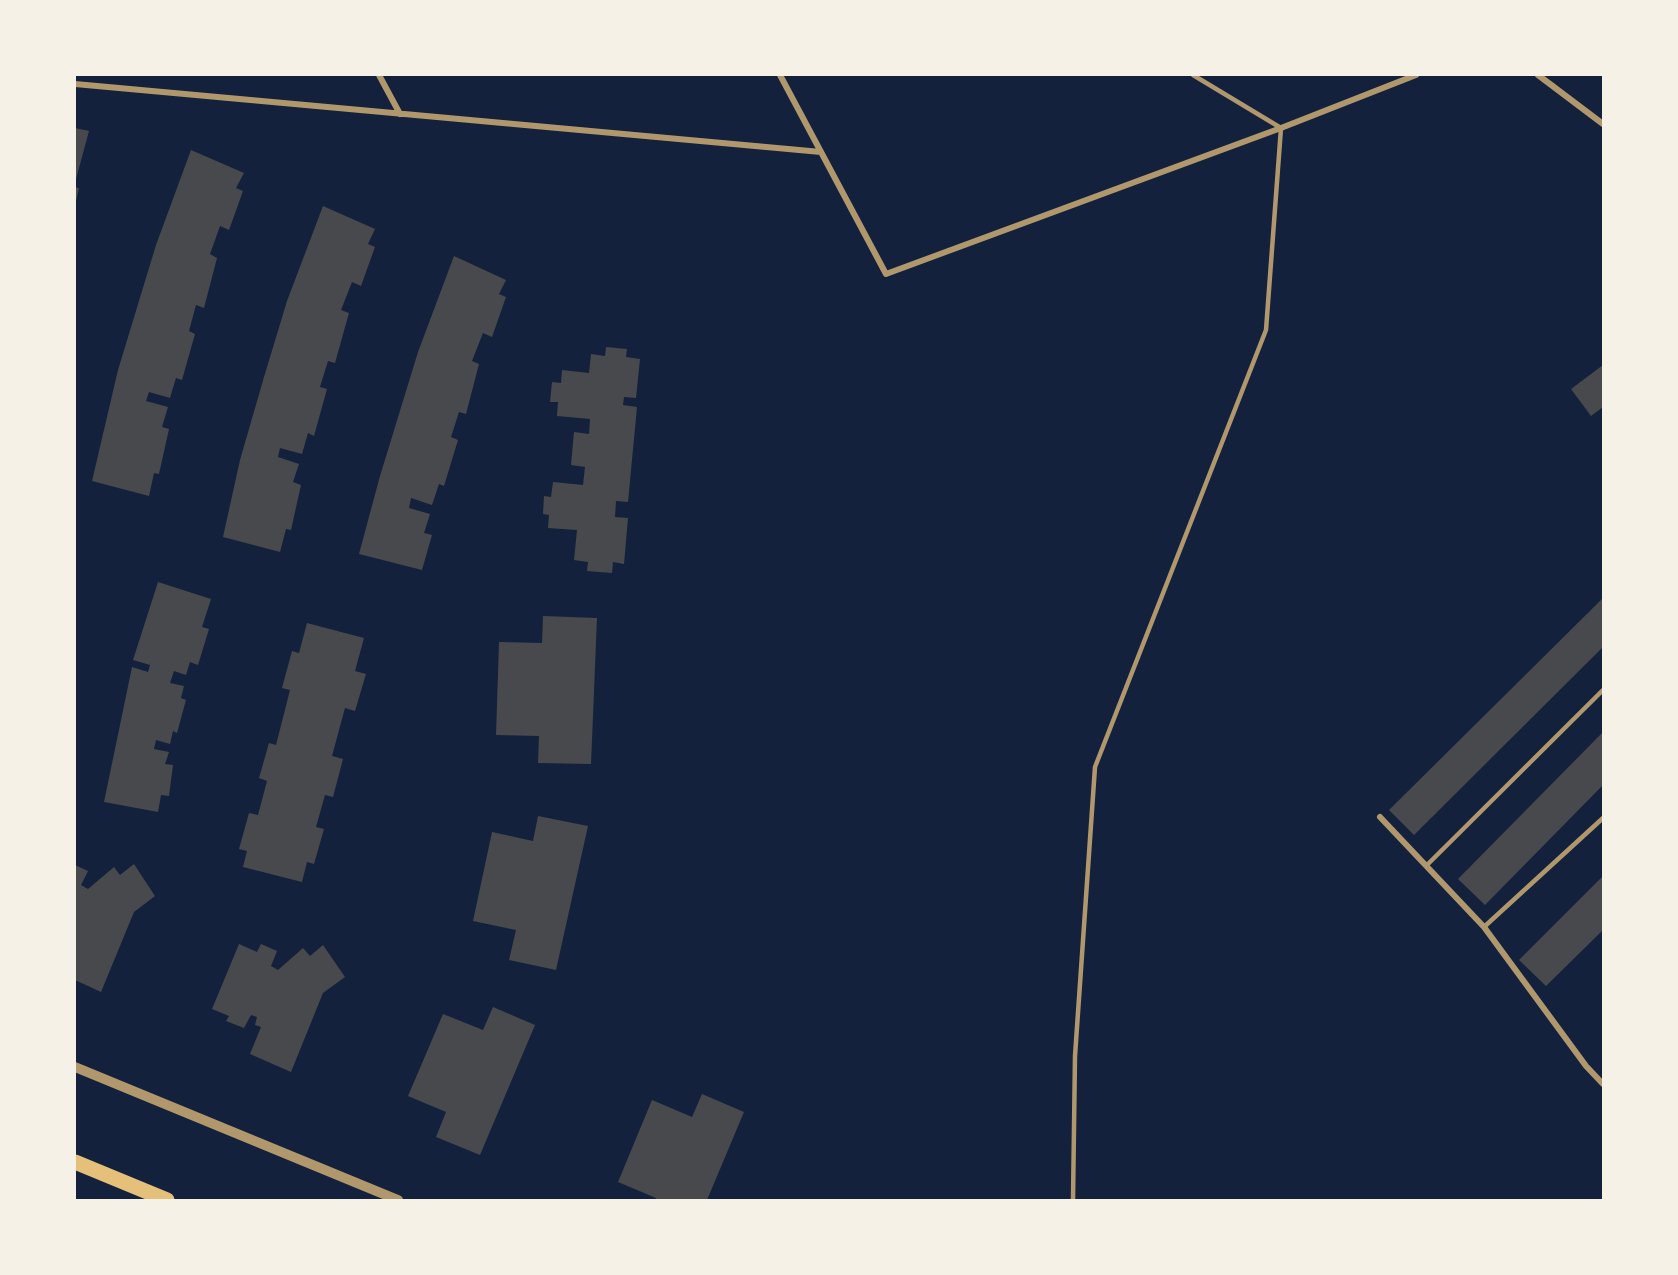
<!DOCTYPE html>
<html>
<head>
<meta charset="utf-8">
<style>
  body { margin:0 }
  #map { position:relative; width:1678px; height:1275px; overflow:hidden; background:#14213d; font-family:Rubik,sans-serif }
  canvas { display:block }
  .frame { position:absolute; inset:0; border:76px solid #f6f1e7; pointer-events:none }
</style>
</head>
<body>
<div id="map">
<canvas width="1678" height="1275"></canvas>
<div class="frame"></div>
</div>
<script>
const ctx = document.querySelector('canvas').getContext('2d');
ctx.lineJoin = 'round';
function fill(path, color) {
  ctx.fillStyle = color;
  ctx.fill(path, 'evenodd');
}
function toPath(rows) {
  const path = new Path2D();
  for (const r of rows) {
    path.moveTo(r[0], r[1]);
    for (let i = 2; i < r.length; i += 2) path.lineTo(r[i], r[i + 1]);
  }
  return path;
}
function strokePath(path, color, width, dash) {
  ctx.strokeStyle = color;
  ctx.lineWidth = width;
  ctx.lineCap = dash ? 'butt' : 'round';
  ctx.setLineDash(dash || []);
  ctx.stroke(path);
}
const building = toPath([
  [75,128,89,131,76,179,75,179],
  [191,150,244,173,236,188,243,191,229,230,220,226,210,254,217,258,204,308,196,305,189,331,195,334,182,380,176,378,170,398,149,392,146,401,168,407,162,427,169,429,159,474,154,473,149,496,92,481,118,370,156,245],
  [75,187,79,188,76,201,75,201],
  [323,206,375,229,368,244,375,247,361,286,352,282,341,310,349,313,335,363,328,361,320,387,327,389,314,436,308,433,302,454,280,448,278,457,299,464,293,482,301,485,291,530,286,529,280,552,223,537,240,460,264,377,287,301],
  [454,256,506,280,499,294,506,297,492,337,483,333,472,361,479,364,466,414,459,412,451,437,458,440,444,486,439,484,432,505,411,498,409,508,430,514,424,533,432,535,422,570,359,554,380,476,418,352],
  [606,347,627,349,626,357,640,359,636,398,624,397,623,405,637,407,628,502,616,501,615,517,628,518,624,564,613,562,612,573,587,571,588,562,574,560,577,530,548,528,549,515,543,514,544,496,551,497,553,482,583,485,585,467,571,465,574,432,589,434,590,419,557,416,558,402,550,402,552,382,561,383,562,370,589,373,591,354,605,356],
  [1603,365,1603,407,1591,416,1571,389],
  [158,582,211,599,202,627,209,629,198,665,190,662,186,675,174,671,170,683,184,686,181,698,186,700,177,733,173,731,170,744,156,740,154,749,169,752,165,764,173,765,169,796,161,795,158,812,104,802,132,667,148,672,150,665,133,660],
  [1603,598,1603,647,1414,835,1389,810],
  [543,616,597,618,591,764,538,763,539,736,496,735,499,642,542,643],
  [307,623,364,638,355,671,366,674,355,711,345,708,332,756,343,759,333,797,325,795,316,827,324,829,314,864,307,862,302,882,243,867,247,851,239,849,249,813,258,815,267,781,259,778,269,743,276,745,290,690,282,688,292,651,299,653],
  [1603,732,1603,785,1485,905,1458,879],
  [538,816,588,826,556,970,509,960,516,930,473,921,492,832,533,841],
  [134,864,155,896,134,912,101,992,75,980,75,865,88,871,81,885,88,889,114,867,120,875],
  [1603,876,1603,930,1546,986,1519,960],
  [239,944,257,952,261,944,277,951,271,966,278,970,303,948,310,956,323,945,345,977,323,993,291,1072,250,1054,261,1027,255,1025,257,1017,251,1015,244,1028,226,1021,229,1016,212,1009],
  [493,1007,535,1025,480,1155,436,1137,446,1112,408,1096,443,1014,483,1030],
  [702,1094,744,1112,707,1200,655,1200,656,1198,618,1182,652,1100,692,1117]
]);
const service = toPath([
  [1427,865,1603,690],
  [1484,927,1603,818],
  [1073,1200,1075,1056,1095,767,1266,330,1281,128,1193,75]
]);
const minor = toPath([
  [379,75,400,114],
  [780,75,886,274,1281,128,1416,75],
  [1538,75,1603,124],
  [75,84,821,152],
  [1380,817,1484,927,1586,1066,1603,1084]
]);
const tertiary = toPath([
  [75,1067,398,1200]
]);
const primary = toPath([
  [75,1162,167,1200]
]);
fill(building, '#48494c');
strokePath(service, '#b1986c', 4.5);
strokePath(minor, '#b1986c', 6);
strokePath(tertiary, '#b1986c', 10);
strokePath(primary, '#e5c07b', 15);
</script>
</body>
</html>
